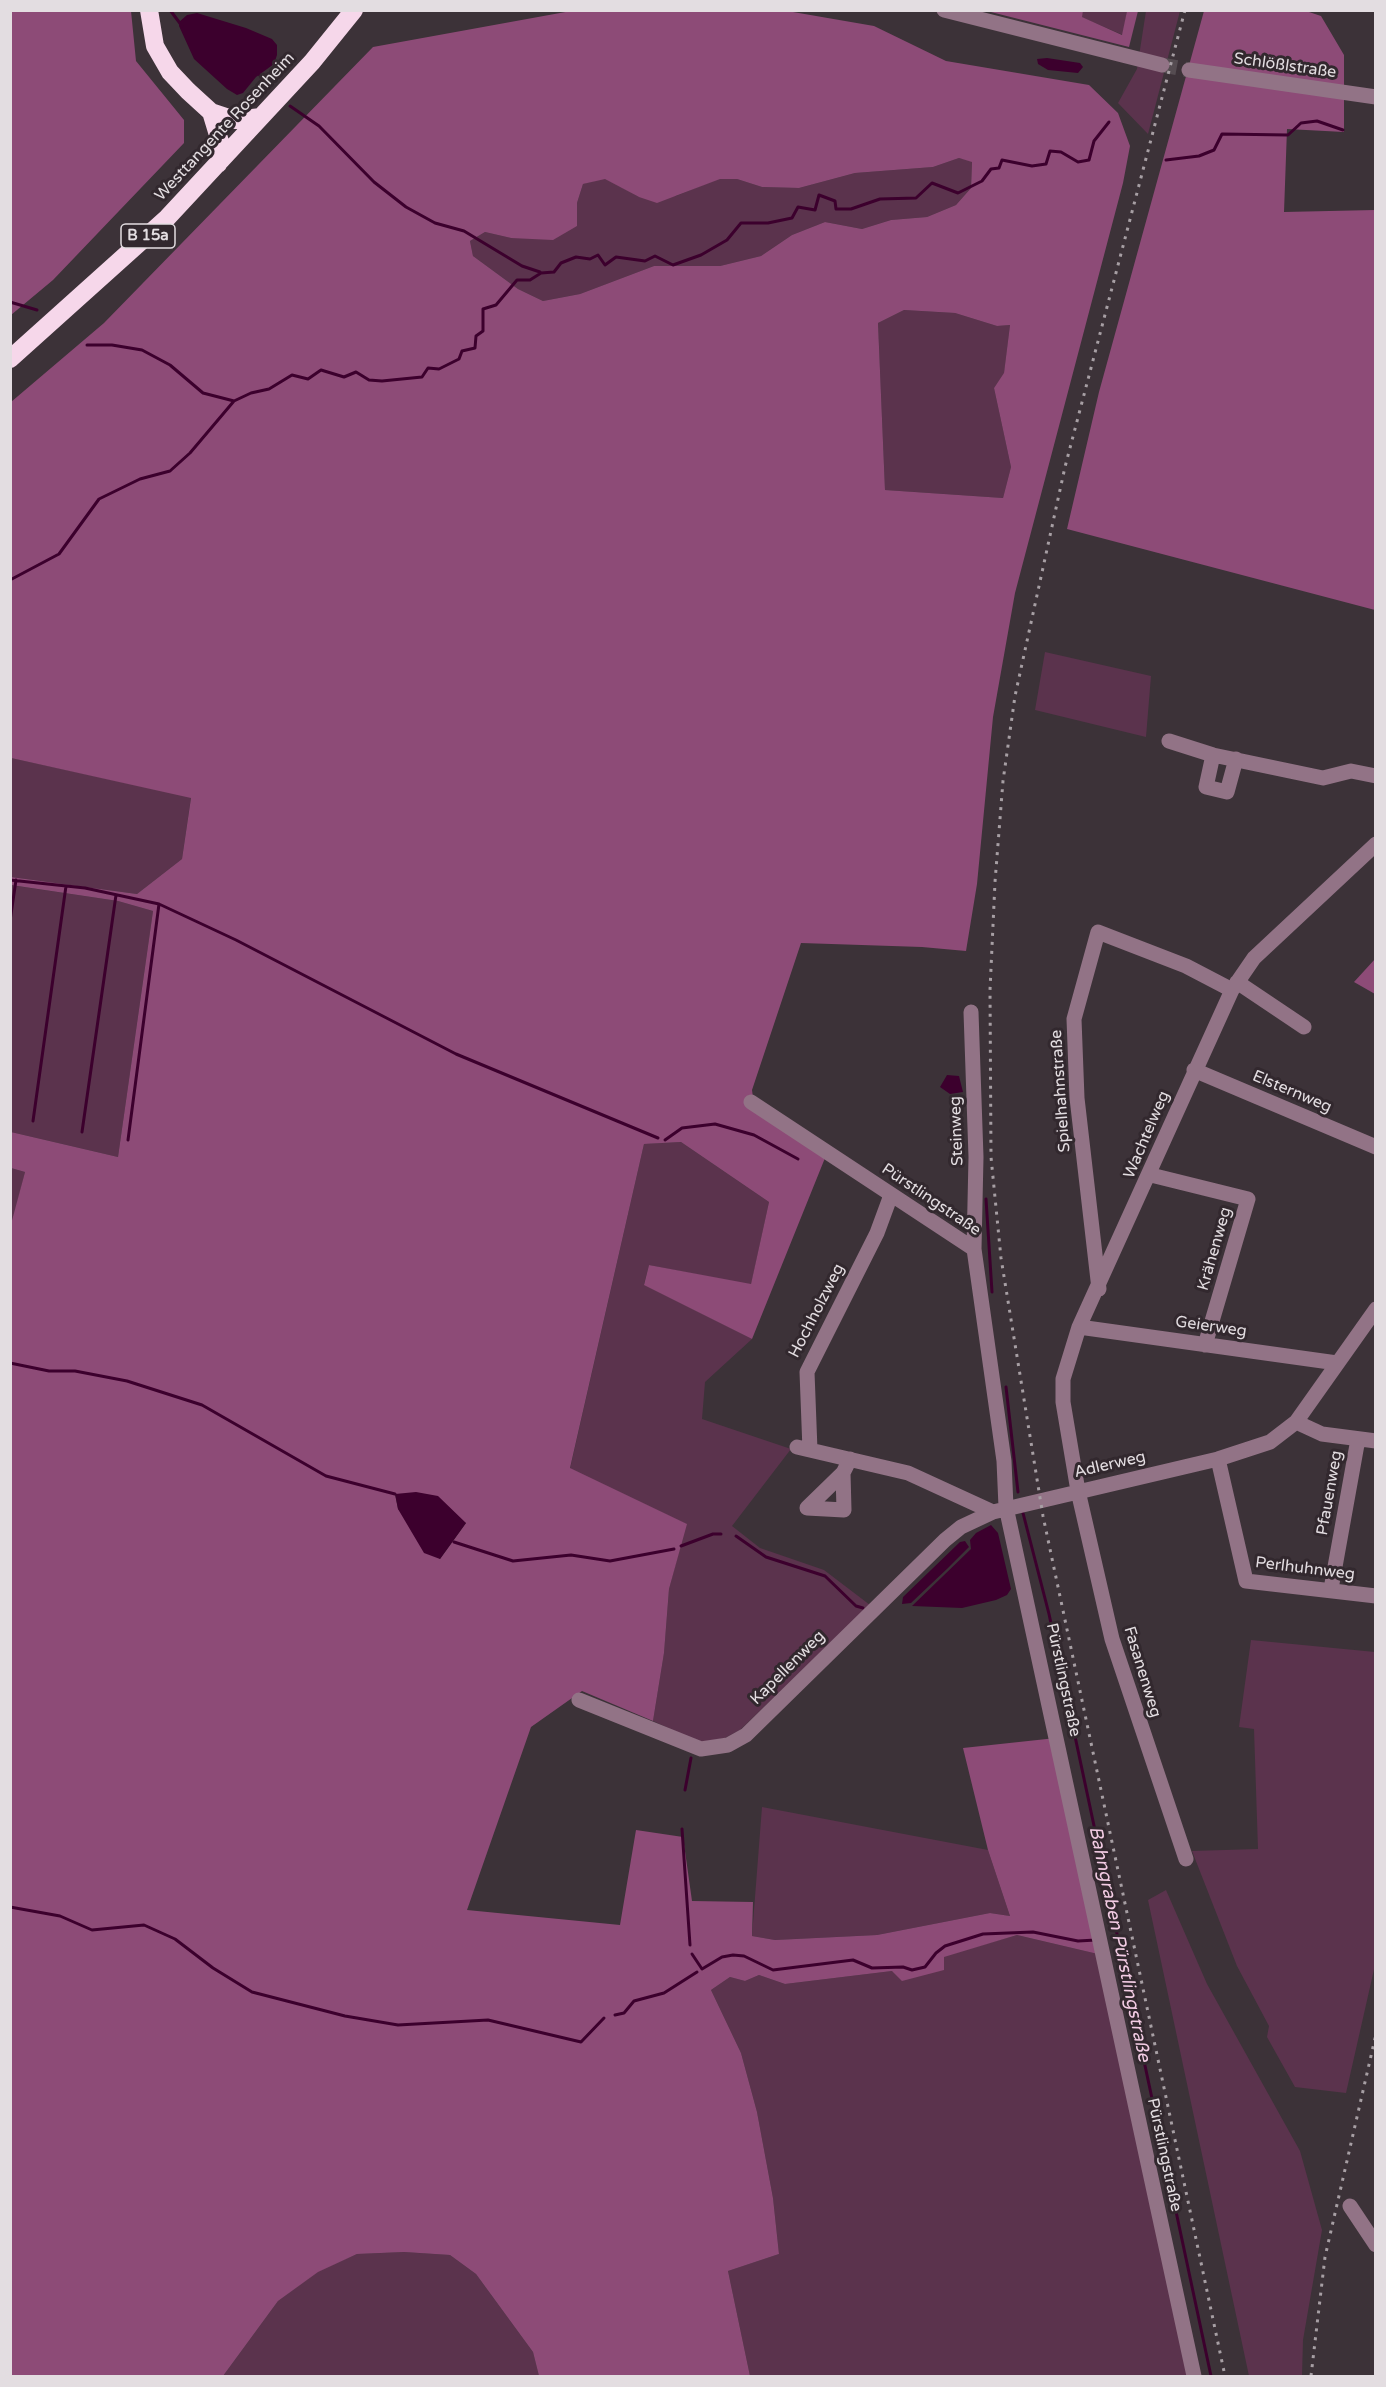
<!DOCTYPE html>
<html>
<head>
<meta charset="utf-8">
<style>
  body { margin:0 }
  #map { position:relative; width:1386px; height:2387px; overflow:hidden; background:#3c3238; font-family:"Varela Round",sans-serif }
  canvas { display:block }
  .frame { position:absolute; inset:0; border:12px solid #e3dde1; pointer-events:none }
</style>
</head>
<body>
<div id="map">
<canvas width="1386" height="2387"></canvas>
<div class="frame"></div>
</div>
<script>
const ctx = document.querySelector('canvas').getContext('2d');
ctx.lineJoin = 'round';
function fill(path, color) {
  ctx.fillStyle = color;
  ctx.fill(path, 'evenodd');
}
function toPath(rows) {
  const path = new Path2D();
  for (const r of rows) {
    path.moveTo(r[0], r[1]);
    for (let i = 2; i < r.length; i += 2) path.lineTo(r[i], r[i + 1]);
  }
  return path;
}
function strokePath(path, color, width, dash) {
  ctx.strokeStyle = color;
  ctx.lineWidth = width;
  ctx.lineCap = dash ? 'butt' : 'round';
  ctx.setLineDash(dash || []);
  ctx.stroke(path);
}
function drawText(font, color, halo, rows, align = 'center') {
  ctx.font = font + ' "Varela Round",sans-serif';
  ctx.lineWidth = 6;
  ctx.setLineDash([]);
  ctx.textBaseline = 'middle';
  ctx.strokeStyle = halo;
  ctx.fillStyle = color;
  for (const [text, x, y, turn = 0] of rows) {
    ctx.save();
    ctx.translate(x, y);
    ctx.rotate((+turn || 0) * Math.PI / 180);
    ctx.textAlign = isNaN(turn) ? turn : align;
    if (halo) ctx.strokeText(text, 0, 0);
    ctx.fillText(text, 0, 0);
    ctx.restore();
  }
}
const green = toPath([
  [1083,11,1127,11,1123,35,1081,17],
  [1146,11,1180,11,1148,134,1118,103,1137,69],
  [959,158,972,161,971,188,956,205,927,217,891,220,862,229,825,222,792,235,761,256,720,266,654,266,580,294,543,301,518,289,473,256,470,241,485,232,511,238,577,226,577,203,583,184,605,178,639,197,676,196,720,178,737,179,762,187,799,188,855,173,933,167],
  [904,310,955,313,997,326,1010,325,1004,374,994,388,1011,467,1003,498,885,490,878,323],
  [1045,652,1151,676,1146,737,1035,710],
  [11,758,191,797,182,859,137,894,11,877],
  [10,885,118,901,153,911,118,1157,11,1132],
  [681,1142,769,1202,751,1285,649,1265,644,1284,752,1339,705,1382,702,1419,791,1449,732,1526,760,1548,824,1570,870,1605,740,1730,725,1738,701,1743,653,1721,664,1653,669,1589,686,1524,570,1469,644,1144],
  [11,1168,25,1172,11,1228],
  [1251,1640,1375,1652,1375,1965,1346,2093,1295,2087,1267,2037,1269,2026,1237,1966,1192,1851,1258,1849,1254,1729,1239,1727],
  [762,1807,988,1850,1010,1916,990,1913,877,1935,775,1940,752,1936],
  [1166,1890,1207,1984,1300,2151,1322,2230,1303,2340,1302,2376,1249,2376,1148,1900],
  [1017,1935,1102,1955,1194,2376,750,2376,728,2271,779,2254,773,2198,757,2112,741,2053,711,1990,730,1977,745,1981,759,1975,785,1984,892,1971],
  [404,2252,450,2255,476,2274,533,2352,539,2376,223,2376,278,2301,318,2271,357,2254]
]);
const forest = toPath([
  [11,10,131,11,136,61,184,120,184,143,53,280,11,315],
  [721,10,793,12,874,26,946,61,1089,85,1118,113,1130,146,1123,183,1015,593,993,717,977,884,966,951,922,947,801,943,752,1090,755,1112,825,1158,752,1339,644,1285,649,1265,751,1284,769,1202,681,1142,644,1144,570,1468,687,1524,669,1589,664,1653,653,1721,582,1691,531,1727,467,1910,620,1925,636,1830,683,1837,692,1901,753,1902,752,1936,775,1940,877,1935,990,1913,1010,1916,988,1850,963,1748,1056,1738,1102,1955,1017,1935,944,1957,944,1970,902,1981,892,1971,785,1984,759,1975,745,1981,730,1977,711,1990,741,2053,757,2112,773,2198,779,2254,728,2271,750,2376,539,2376,533,2352,476,2274,450,2255,404,2252,357,2254,318,2272,278,2301,223,2376,11,2376,10,1228,25,1172,11,1168,11,1132,118,1157,153,911,118,901,11,885,11,877,137,894,182,859,191,798,11,758,11,402,104,323,373,47,571,11],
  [959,158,972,162,971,188,956,205,927,217,891,220,862,229,825,222,792,235,761,256,720,266,654,266,580,294,543,301,518,289,473,256,470,241,485,232,511,238,553,240,577,226,577,203,583,184,605,179,639,197,657,203,720,179,737,179,762,187,799,188,855,173,933,167],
  [904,310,955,313,997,326,1010,325,1004,373,994,388,1011,467,1003,498,885,490,878,323],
  [395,1494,466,1523,440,1559,398,1509],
  [1303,10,1321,16,1344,55,1344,132,1287,129,1284,212,1375,210,1375,610,1067,529,1099,392,1204,11],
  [987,11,1083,11,1082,17,1122,35,1127,11,1138,11,1129,47],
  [1375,959,1375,994,1354,982]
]);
const water = toPath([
  [197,13,246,28,272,39,277,45,277,55,274,64,256,77,243,93,237,95,227,89,194,59,179,26,179,22,187,15],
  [1047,58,1080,63,1083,67,1078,73,1048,70,1038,64,1037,59],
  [947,1075,959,1076,963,1092,950,1094,940,1087],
  [416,1492,438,1496,466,1523,440,1559,424,1553,398,1509,395,1494],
  [991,1525,998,1533,1011,1589,1007,1595,996,1600,962,1608,912,1606,971,1549,970,1540,976,1533],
  [965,1541,969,1547,948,1568,911,1603,902,1604,903,1597,960,1542]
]);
const stream = toPath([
  [170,10,182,26],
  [258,73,266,82],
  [290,106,319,126,374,182,406,207,435,223,464,231,522,266,540,272],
  [1166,160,1199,156,1214,150,1222,134,1288,135,1301,123,1317,121,1343,130],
  [10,302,37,310],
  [87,345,112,345,142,350,170,365,203,393,234,401],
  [10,580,59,554,99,499,140,479,170,471,190,453,234,401,251,393,269,389,292,375,308,379,321,370,344,377,356,372,369,380,382,381,422,377,428,368,439,369,459,359,462,351,475,348,476,336,483,331,483,309,496,305,517,280,530,280,541,273,554,272,561,263,576,257,590,259,598,255,605,265,616,257,645,261,655,256,673,265,701,255,727,240,741,223,768,223,792,218,798,207,815,210,819,195,835,201,836,209,851,209,880,199,916,198,932,183,958,193,982,181,991,169,999,168,1002,160,1032,166,1046,164,1050,151,1061,152,1078,162,1089,160,1094,141,1109,122],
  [10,880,85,888,159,904,236,940,456,1054,658,1138],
  [10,921,16,880],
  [33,1121,66,886],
  [82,1132,116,895],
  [128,1140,159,904],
  [665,1140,682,1128,715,1124,754,1135,798,1159],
  [986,1199,992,1292],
  [10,1363,49,1371,75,1371,127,1381,202,1405,326,1476,395,1494],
  [1006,1387,1018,1492],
  [1023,1513,1049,1614,1211,2376],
  [736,1536,766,1557,825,1576,856,1606,863,1608],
  [454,1542,513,1561,571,1555,610,1561,674,1549],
  [681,1546,713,1534,721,1534],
  [685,1790,691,1758],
  [682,1829,690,1945],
  [10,1907,60,1916,92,1930,144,1925,175,1939,213,1968,252,1992,345,2016,398,2025,488,2020,581,2042,604,2018],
  [692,1954,702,1969,722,1957,733,1955,744,1956,773,1970,853,1960,872,1968,903,1967,912,1970,925,1967,936,1953,945,1946,983,1934,1033,1932,1078,1941,1096,1940],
  [615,2015,624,2013,634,2001,664,1993,697,1972]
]);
const minorTunnel = toPath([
  [1162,65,1189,70]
]);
const minor = toPath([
  [944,10,1162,65],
  [1189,70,1376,97],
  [1169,741,1213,755,1323,778,1351,771,1376,776],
  [1213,755,1206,787,1227,792,1236,759],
  [1237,982,1304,1027],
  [971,1012,976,1157,974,1249,1004,1461,1006,1507,1194,2376],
  [1194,1070,1376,1147],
  [751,1102,974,1249],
  [1151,1175,1248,1199,1205,1345],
  [1099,1289,1077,1098,1074,1019,1098,932,1186,966,1232,990],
  [1079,1327,1337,1363],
  [1296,1422,1322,1434,1376,1441],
  [797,1447,908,1473,993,1512,1218,1459,1270,1442,1296,1422,1376,1309],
  [810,1450,807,1372,877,1233,891,1195],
  [1218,1459,1246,1581,1376,1596],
  [843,1473,807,1508,844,1510,843,1473,850,1459],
  [1331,1589,1358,1439],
  [579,1700,701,1749,728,1745,746,1735,945,1540,961,1527,993,1512],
  [1186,1859,1112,1639,1078,1491,1063,1402,1063,1379,1079,1327,1232,990,1254,958,1376,844],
  [1350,2206,1376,2245]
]);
const highway = toPath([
  [149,10,155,46,170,72,188,91,211,112,235,120,261,117],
  [211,112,221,145,218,164],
  [10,359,167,218,312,62,354,10]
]);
const rail = toPath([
  [1185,10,1065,467,1015,696,1003,781,995,882,990,990,991,1157,1001,1258,1043,1516,1225,2376],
  [1311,2376,1325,2257,1376,2034]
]);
const shields = [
  [148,236,54]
];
const shieldNames = [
  ["B 15a",148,236]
];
const streetNames = [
  ["Schlößlstraße",1285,66,8],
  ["Westtangente Rosenheim",225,127,-47],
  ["Spielhahnstraße",1061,1091,-94],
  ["Elsternweg",1292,1092,23],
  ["Steinweg",957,1131,-92],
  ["Wachtelweg",1147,1135,-67],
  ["Pürstlingstraße",931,1200,34],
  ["Krähenweg",1215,1249,-74],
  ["Hochholzweg",817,1311,-63],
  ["Geierweg",1211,1327,8],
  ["Adlerweg",1110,1465,-13],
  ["Pfauenweg",1330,1493,-80],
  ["Perlhuhnweg",1305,1569,7],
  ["Kapellenweg",788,1668,-45],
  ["Fasanenweg",1142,1672,73],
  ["Pürstlingstraße",1063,1680,78],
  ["Pürstlingstraße",1164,2155,78]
];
const waterNames = [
  ["Bahngraben Pürstlingstraße",1119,1944,78]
];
fill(green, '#5b334d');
fill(forest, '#8d4b77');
fill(water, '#3c002d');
strokePath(stream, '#3c002d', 3);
strokePath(minorTunnel, '#554c51', 15, [15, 8]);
strokePath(minor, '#927386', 15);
strokePath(highway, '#f6d7ea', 18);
strokePath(rail, '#a79fa4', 3, [3, 6]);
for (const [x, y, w] of shields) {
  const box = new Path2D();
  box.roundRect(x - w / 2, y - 12, w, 24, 4.5);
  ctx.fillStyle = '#32282e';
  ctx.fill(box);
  strokePath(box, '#e3dde1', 1.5);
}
drawText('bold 15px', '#e3dde1', null, shieldNames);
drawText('16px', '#e3dde1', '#32282e', streetNames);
drawText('italic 18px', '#f3cce4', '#32282e', waterNames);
</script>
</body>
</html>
